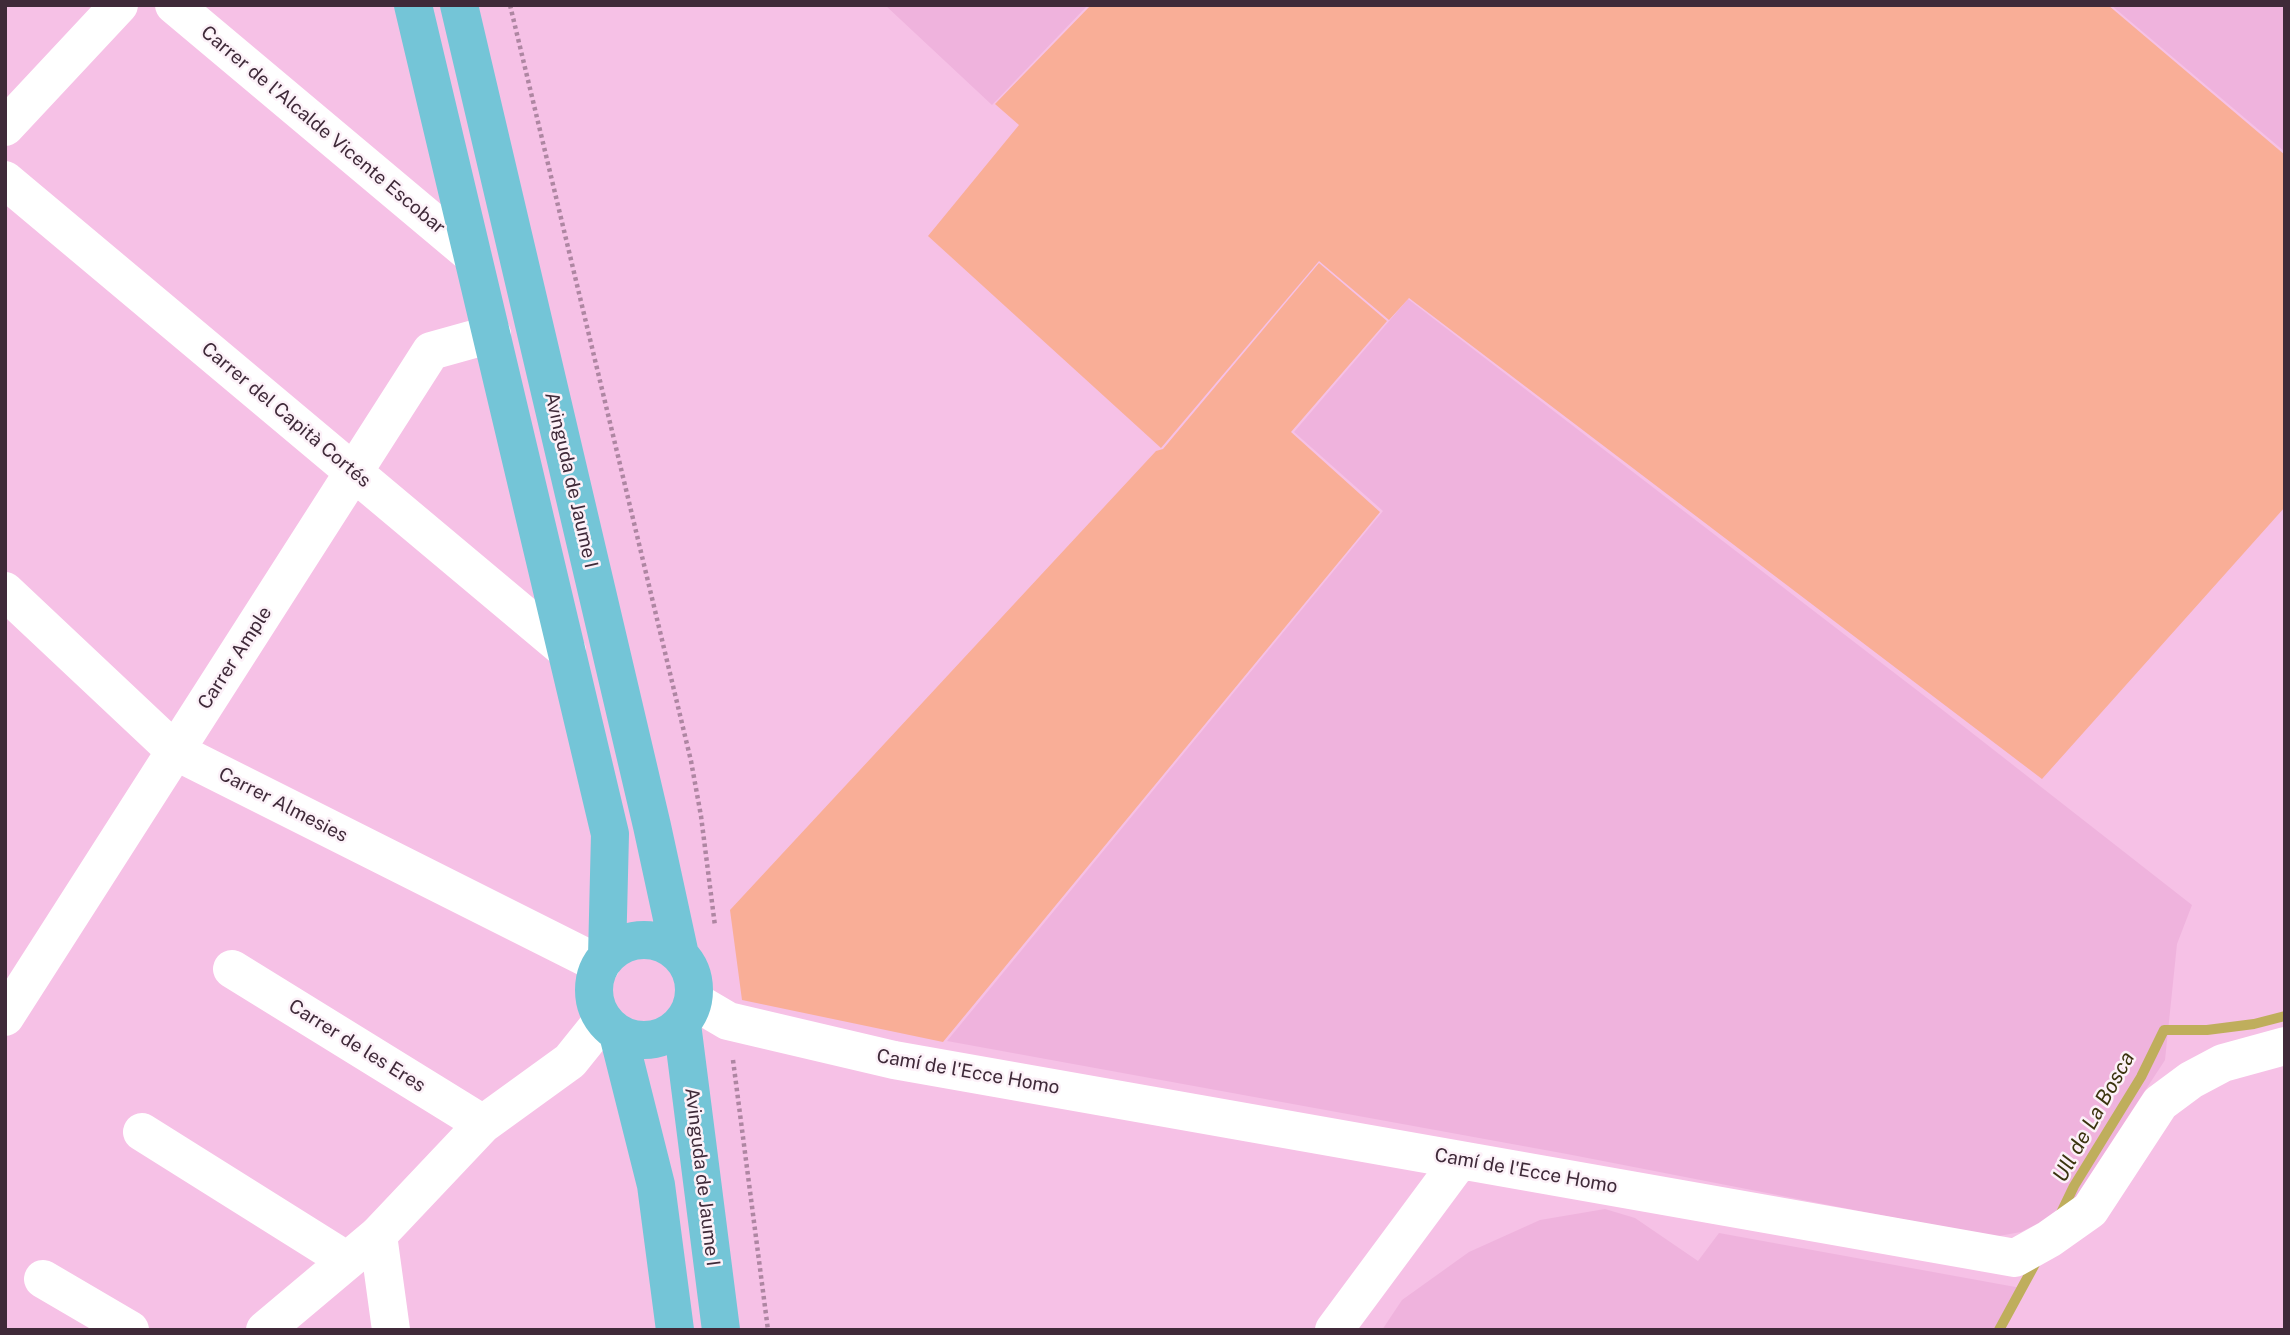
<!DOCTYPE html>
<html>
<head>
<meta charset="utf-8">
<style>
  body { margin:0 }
  #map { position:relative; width:2290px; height:1335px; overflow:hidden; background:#f6c1e6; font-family:"Public Sans",sans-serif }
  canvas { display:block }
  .frame { position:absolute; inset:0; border:7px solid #3f2a39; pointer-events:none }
</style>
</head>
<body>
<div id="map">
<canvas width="2290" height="1335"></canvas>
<div class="frame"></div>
</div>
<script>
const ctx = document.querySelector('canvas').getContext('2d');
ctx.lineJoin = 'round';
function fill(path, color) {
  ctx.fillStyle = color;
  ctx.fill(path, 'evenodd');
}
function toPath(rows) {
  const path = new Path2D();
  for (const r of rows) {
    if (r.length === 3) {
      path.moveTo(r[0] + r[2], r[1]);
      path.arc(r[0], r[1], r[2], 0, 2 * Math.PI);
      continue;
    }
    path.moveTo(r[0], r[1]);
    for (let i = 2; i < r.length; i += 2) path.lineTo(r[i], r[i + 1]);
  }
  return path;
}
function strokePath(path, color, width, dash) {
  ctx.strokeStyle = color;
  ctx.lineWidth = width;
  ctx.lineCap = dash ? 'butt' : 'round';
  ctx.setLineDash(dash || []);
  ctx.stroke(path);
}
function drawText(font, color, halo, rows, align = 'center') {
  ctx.font = font + ' "Public Sans",sans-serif';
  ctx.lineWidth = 5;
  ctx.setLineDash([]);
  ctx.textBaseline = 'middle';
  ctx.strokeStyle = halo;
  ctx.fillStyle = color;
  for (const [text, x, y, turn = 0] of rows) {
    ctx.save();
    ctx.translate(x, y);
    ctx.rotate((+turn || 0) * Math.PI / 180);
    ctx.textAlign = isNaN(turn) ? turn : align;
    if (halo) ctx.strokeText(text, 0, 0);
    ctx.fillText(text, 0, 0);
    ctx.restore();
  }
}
const built = toPath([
  [885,5,1088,5,992,105],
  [2111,5,2285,5,2285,152],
  [1408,299,1944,711,2192,905,2177,944,2165,1060,2076,1197,2057,1214,2021,1232,1993,1237,1567,1154,947,1041,1383,511,1294,432],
  [1605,1209,1635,1218,1698,1261,1719,1233,2021,1288,1998,1330,1382,1330,1402,1300,1469,1252,1540,1220]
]);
const green = toPath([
  [1091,5,2108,5,2285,155,2285,507,2042,779,1409,298,1389,320,1319,261,1161,448,928,236,1019,125,995,104],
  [1319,263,1387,321,1291,432,1380,512,943,1042,742,1000,730,910,1156,451,1163,449]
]);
const stream = toPath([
  [2061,1213,2074,1186,2141,1077,2164,1030,2207,1030,2254,1024,2285,1016],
  [1999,1330,2036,1262]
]);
const path = toPath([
  [510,5,691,761,701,816,715,926],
  [733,1060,768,1330]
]);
const minor = toPath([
  [174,5,472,255],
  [5,127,119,5],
  [5,180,567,651],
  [5,591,175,751,601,965],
  [232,969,483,1124],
  [694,1001,728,1021,894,1060,2015,1258,2049,1239,2090,1210,2160,1103,2191,1080,2223,1063,2285,1046],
  [5,1017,431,351,492,334],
  [142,1132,346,1260],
  [378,1235,391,1330],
  [43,1279,130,1330],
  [265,1330,378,1235,483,1124,570,1061,603,1020],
  [1334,1330,1460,1160]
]);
const major = toPath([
  [413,5,610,834,607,956],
  [459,5,652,826,680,955],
  [644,990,50],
  [682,1024,721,1330],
  [618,1034,656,1185,675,1330]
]);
const streetNames = [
  ["Carrer de l'Alcalde Vicente Escobar",323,130,40],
  ["Carrer del Capità Cortés",286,415,40],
  ["Avinguda de Jaume I",571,480,77],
  ["Carrer Ample",235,658,-57],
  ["Carrer Almesies",283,805,27],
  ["Carrer de les Eres",357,1046,32],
  ["Camí de l'Ecce Homo",968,1072,10],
  ["Camí de l'Ecce Homo",1526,1171,10],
  ["Avinguda de Jaume I",702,1177,83]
];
const waterNames = [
  ["Ull de La Bosca",2094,1117,-61]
];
fill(built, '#efb3dd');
fill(green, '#f9ae97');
strokePath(stream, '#bfae5c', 10);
strokePath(path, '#ae86a2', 4.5, [3.5, 3.5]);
strokePath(minor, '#fff', 38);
strokePath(major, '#74c5d7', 38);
drawText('19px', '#3f2a39', '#fcf1f8', streetNames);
drawText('italic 21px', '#3b340f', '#fcf1f8', waterNames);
</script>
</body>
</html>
